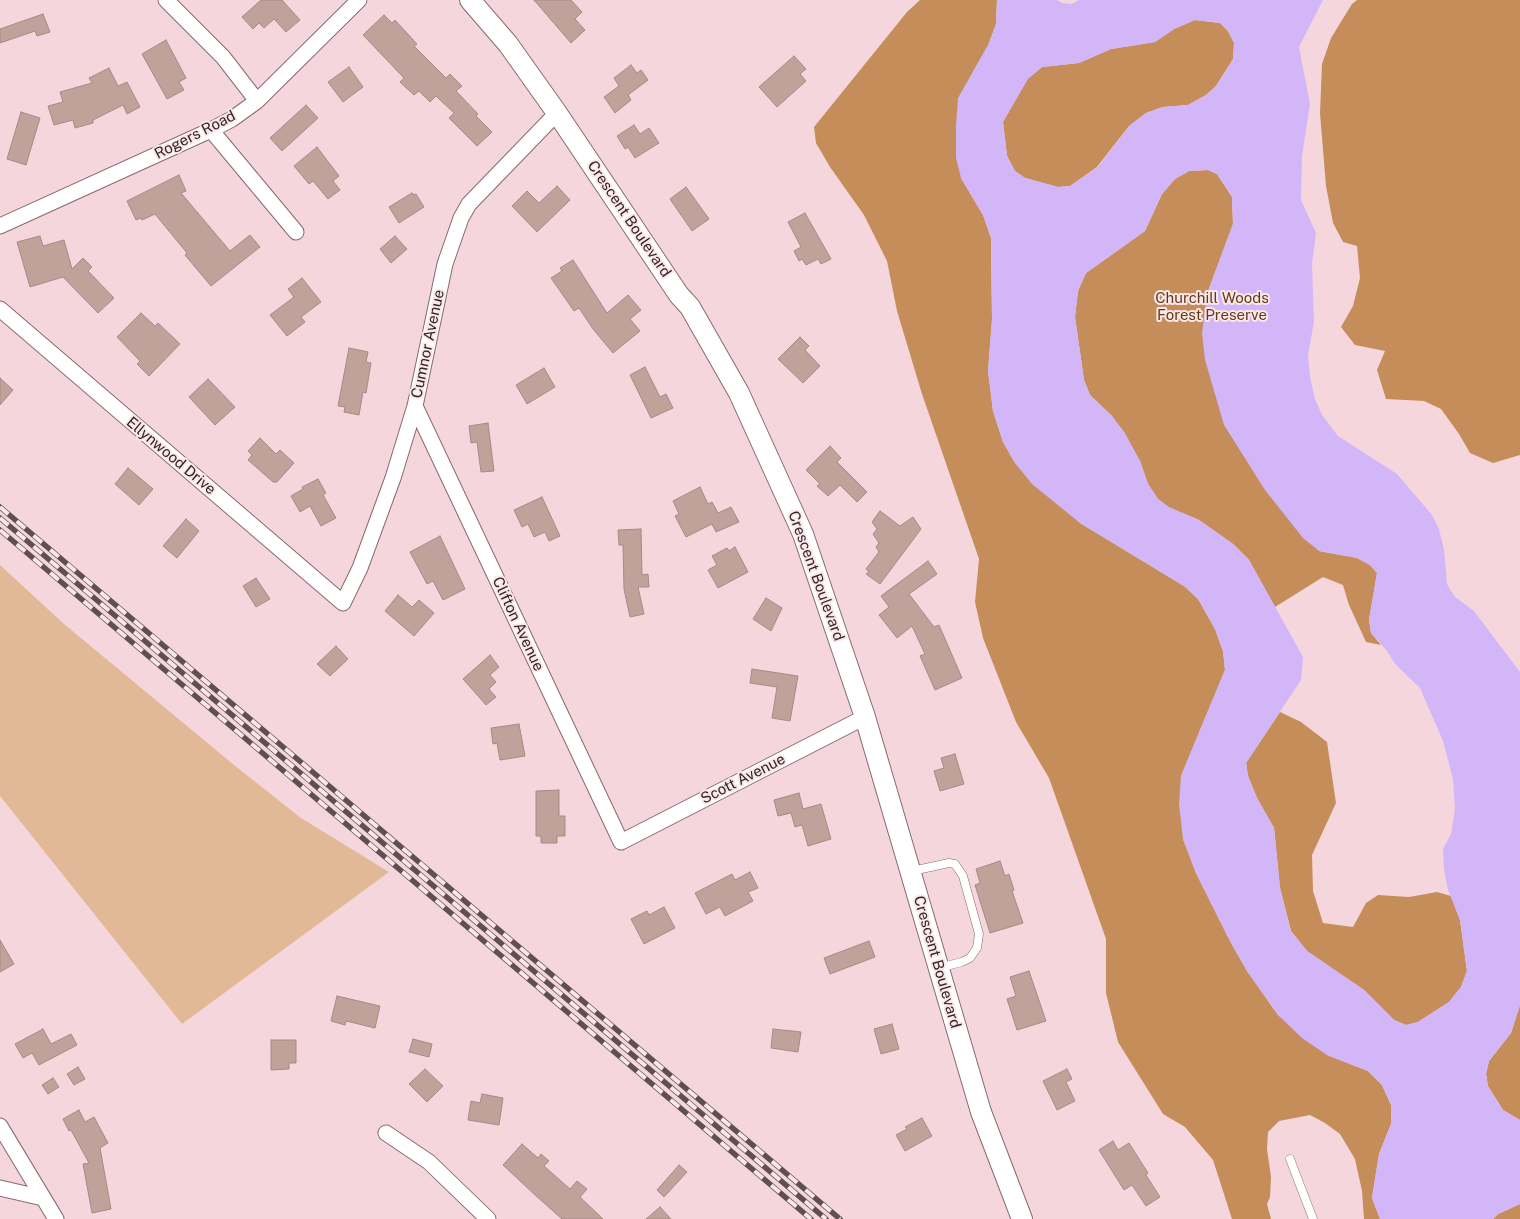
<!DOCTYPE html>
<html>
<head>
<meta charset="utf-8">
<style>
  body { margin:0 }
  canvas { display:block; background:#f6d6dd }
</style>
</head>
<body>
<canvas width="1520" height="1219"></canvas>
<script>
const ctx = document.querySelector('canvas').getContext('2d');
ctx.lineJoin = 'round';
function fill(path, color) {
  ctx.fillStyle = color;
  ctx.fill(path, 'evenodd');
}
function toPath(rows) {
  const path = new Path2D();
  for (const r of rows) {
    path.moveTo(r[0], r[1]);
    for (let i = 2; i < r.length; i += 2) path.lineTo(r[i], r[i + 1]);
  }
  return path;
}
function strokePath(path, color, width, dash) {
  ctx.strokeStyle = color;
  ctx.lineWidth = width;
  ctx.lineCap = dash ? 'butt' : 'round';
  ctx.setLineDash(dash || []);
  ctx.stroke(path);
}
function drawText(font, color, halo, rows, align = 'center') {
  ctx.font = font + ' "Public Sans",sans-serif';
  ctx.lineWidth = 4;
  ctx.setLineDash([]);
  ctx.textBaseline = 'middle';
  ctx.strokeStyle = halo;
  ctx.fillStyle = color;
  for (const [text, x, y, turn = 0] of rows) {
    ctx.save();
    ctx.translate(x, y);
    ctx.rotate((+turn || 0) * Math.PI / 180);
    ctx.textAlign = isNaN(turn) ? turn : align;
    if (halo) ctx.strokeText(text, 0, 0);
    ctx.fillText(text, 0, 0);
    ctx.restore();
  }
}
const green = toPath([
  [0,565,64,624,234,765,301,818,389,872,182,1024,0,796]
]);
const forest = toPath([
  [920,0,997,0,996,24,989,43,961,178,983,215,991,238,992,320,988,371,993,411,1003,442,1015,463,1080,523,1184,586,1198,599,1215,629,1223,651,1225,670,1181,776,1183,839,1196,873,1230,941,1247,971,1278,1015,1327,1055,1368,1071,1382,1085,1391,1105,1391,1124,1379,1154,1372,1198,1380,1219,1364,1219,1362,1191,1355,1159,1340,1134,1325,1123,1310,1115,1279,1121,1268,1132,1267,1149,1271,1177,1270,1197,1267,1204,1271,1219,1232,1219,1213,1160,1185,1127,1163,1114,1118,1042,1106,993,1106,939,1049,778,1016,722,983,638,975,602,979,559,922,394,897,311,887,261,864,215,830,167,816,143,814,127,907,12],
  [1357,0,1520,0,1520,455,1493,463,1470,453,1459,434,1441,409,1424,401,1386,399,1377,370,1385,351,1355,345,1341,327,1353,306,1360,278,1357,246,1343,242,1333,223,1326,186,1320,113,1322,64,1331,38,1352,4],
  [1195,20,1220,23,1228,31,1234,43,1233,59,1216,86,1206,95,1188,105,1163,107,1146,113,1129,126,1097,167,1070,186,1058,187,1025,178,1015,171,1007,156,1003,122,1027,79,1042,67,1079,63,1111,49,1155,42,1174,29],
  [1208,170,1217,174,1232,197,1233,224,1207,294,1319,551,1357,558,1370,565,1377,573,1369,620,1371,633,1381,645,1366,642,1349,605,1343,585,1323,577,1275,607,1249,560,1233,544,1199,520,1168,507,1158,499,1148,484,1140,461,1112,416,1090,395,1084,380,1075,317,1078,291,1086,273,1145,231,1162,194,1175,179,1189,171],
  [1280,712,1301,722,1327,742,1336,803,1312,855,1313,891,1323,923,1353,927,1366,903,1378,895,1409,897,1437,892,1451,896,1460,920,1467,971,1461,987,1449,1002,1418,1022,1406,1025,1394,1020,1364,990,1307,951,1291,931,1280,888,1274,828,1257,798,1248,776,1246,763],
  [1520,1005,1520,1120,1503,1110,1488,1086,1486,1074,1489,1061,1511,1033],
  [1520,1204,1520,1219,1493,1219,1498,1214]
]);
const water = toPath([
  [997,0,1057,0,1062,3,1072,4,1079,0,1323,0,1299,47,1310,104,1302,156,1301,200,1316,233,1312,264,1314,322,1308,355,1310,377,1315,399,1322,415,1338,436,1397,474,1432,515,1439,529,1444,550,1447,584,1454,596,1474,611,1520,672,1520,1005,1511,1033,1489,1061,1486,1074,1488,1086,1503,1110,1520,1120,1520,1204,1498,1214,1493,1219,1380,1219,1372,1198,1379,1154,1391,1124,1391,1105,1382,1085,1368,1071,1327,1055,1302,1038,1278,1015,1247,971,1230,941,1196,873,1183,839,1179,804,1181,776,1225,670,1223,651,1215,629,1198,599,1184,586,1080,523,1032,484,1015,463,1003,442,993,411,988,371,992,320,991,238,983,215,961,178,956,158,956,126,958,98,989,43,996,24],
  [1195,20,1220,23,1228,31,1234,43,1233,59,1216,86,1206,95,1188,105,1163,107,1146,113,1129,126,1098,167,1070,186,1058,187,1025,178,1015,171,1007,156,1003,122,1028,79,1042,67,1079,63,1111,49,1155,42,1174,29],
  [1208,170,1217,174,1232,197,1233,224,1207,294,1202,333,1205,360,1224,425,1265,490,1303,538,1319,551,1357,558,1370,565,1377,573,1369,620,1371,633,1387,651,1395,664,1420,688,1443,741,1453,779,1455,808,1451,834,1443,849,1444,869,1448,890,1460,920,1467,971,1461,987,1449,1002,1418,1022,1406,1025,1394,1020,1364,990,1307,951,1291,931,1280,888,1274,828,1257,798,1248,776,1246,763,1301,680,1303,657,1249,560,1233,544,1199,520,1169,507,1158,499,1148,484,1140,461,1125,433,1112,416,1090,395,1084,380,1075,317,1078,291,1086,273,1145,231,1162,194,1175,179,1189,171]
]);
const building = toPath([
  [261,0,282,0,300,20,286,32,274,19,264,28,259,23,253,29,242,17,261,0],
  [534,0,571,0,582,12,575,19,585,30,571,43,534,0],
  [43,14,50,32,37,36,35,31,0,43,0,29,43,14],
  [384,15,392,23,395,20,417,44,414,46,446,78,450,74,462,86,456,91,478,114,476,116,492,132,477,146,449,118,454,113,436,96,430,102,419,91,414,95,400,82,404,78,363,35,384,15],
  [166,40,186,78,179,82,184,90,167,99,142,54,166,40],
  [794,56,806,69,800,74,806,81,777,107,759,87,794,56],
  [631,65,637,73,641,70,648,80,628,95,631,100,615,113,604,97,619,86,614,78,631,65],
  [349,67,363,87,343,102,328,82,349,67],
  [109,68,118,86,127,82,140,107,127,114,123,105,93,120,93,123,75,128,73,120,54,125,48,106,63,102,60,92,92,83,89,78,109,68],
  [306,105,318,118,282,151,270,138,306,105],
  [21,112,40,118,26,165,7,159,21,112],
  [634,125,640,134,649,128,659,143,635,158,628,147,625,149,617,136,634,125],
  [317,147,339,176,333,181,340,190,328,199,313,181,309,184,294,166,317,147],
  [179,175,186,191,181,193,230,251,250,235,260,247,211,286,185,255,187,253,155,214,142,220,141,218,136,220,127,201,179,175],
  [557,186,570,200,537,232,512,206,527,191,539,203,557,186],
  [686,187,709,219,692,231,670,199,686,187],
  [412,193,413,195,416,194,424,207,399,223,389,207,412,193],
  [805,213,831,259,821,264,818,259,806,265,802,259,799,261,794,251,801,247,788,222,805,213],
  [40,236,43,246,64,240,72,269,83,258,92,267,88,271,114,298,98,313,63,277,30,287,17,242,40,236],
  [395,236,407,249,391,263,380,249,395,236],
  [573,260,607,313,628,295,641,310,630,319,640,331,613,353,593,329,579,308,574,311,551,278,562,271,560,268,573,260],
  [302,278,321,302,301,317,305,322,287,336,270,315,294,297,288,289,302,278],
  [141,313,155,326,158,323,180,344,149,376,137,364,140,361,117,337,141,313],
  [800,337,809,346,805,350,820,366,803,383,778,359,800,337],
  [349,348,368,352,366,362,371,363,366,393,363,392,359,415,344,412,345,407,338,406,349,348],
  [645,367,660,397,666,394,673,408,651,418,630,375,645,367],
  [544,368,555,387,527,404,516,385,544,368],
  [0,378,13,390,0,405,0,378],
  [208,379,235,407,215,425,189,397,208,379],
  [488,423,494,471,481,472,477,442,471,443,469,426,488,423],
  [260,438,276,454,280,450,294,463,277,482,273,482,248,460,252,455,248,451,260,438],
  [830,446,841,458,837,462,867,492,857,502,840,485,828,496,817,486,820,484,806,470,830,446],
  [128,468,153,489,139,505,115,484,128,468],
  [318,479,326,493,323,495,336,518,321,526,310,506,300,512,291,496,303,489,302,487,318,479],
  [700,487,708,504,712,502,718,513,731,507,739,522,716,532,712,524,686,537,675,516,679,514,673,501,700,487],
  [542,497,560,536,549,541,545,532,534,537,528,524,522,527,514,510,542,497],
  [880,511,900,526,913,517,921,529,880,584,866,574,869,572,866,569,879,552,876,547,879,543,873,534,877,529,872,522,880,511],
  [186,519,199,531,177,558,163,546,186,519],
  [641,529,642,575,648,574,649,587,638,587,644,614,630,617,624,589,623,545,619,545,618,530,641,529],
  [440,536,465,589,443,600,433,581,427,584,410,552,440,536],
  [735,547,748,572,718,588,708,570,717,565,712,556,727,548,729,551,735,547],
  [928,561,937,574,909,594,934,627,939,625,962,678,935,690,920,656,925,654,912,626,897,638,879,615,889,607,881,596,928,561],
  [256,578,270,599,256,607,243,586,256,578],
  [398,595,412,607,419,600,434,613,414,636,385,611,398,595],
  [766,598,782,608,771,631,753,619,766,598],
  [336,646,348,659,330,676,317,664,336,646],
  [490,655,499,667,490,675,496,682,489,689,496,697,486,705,463,679,490,655],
  [752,669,798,676,790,721,772,718,777,687,750,683,752,669],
  [519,724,525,756,500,760,497,743,493,744,491,728,519,724],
  [955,754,964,784,940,791,934,771,944,768,941,758,955,754],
  [559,790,559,816,565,816,565,836,557,836,557,843,541,843,541,836,536,836,536,791,559,790],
  [799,793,803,809,821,804,831,839,808,846,802,825,795,827,791,813,778,816,774,800,799,793],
  [1000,861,1005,876,1009,874,1014,890,1012,891,1023,923,990,933,975,885,980,883,976,869,1000,861],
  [750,872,758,888,748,892,753,901,725,916,720,907,706,914,695,893,732,874,735,880,750,872],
  [664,907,675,928,644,944,631,919,647,911,649,915,664,907],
  [0,940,14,964,0,972,0,940],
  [869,941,875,957,830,974,824,958,869,941],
  [1029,971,1046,1021,1017,1030,1007,999,1016,996,1010,977,1029,971],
  [337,996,380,1006,375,1028,346,1021,345,1025,331,1021,337,996],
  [892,1024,899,1049,881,1054,874,1029,892,1024],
  [43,1029,51,1044,71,1034,77,1045,39,1065,32,1053,23,1058,15,1044,43,1029],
  [773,1029,801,1032,798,1052,771,1048,773,1029],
  [413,1039,432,1044,429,1057,409,1052,413,1039],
  [271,1040,296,1040,296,1063,289,1063,289,1069,271,1070,271,1040],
  [78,1067,85,1079,74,1085,67,1074,78,1067],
  [425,1069,443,1086,427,1102,409,1084,425,1069],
  [1067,1069,1072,1079,1066,1082,1075,1101,1057,1110,1043,1081,1067,1069],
  [53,1078,59,1087,48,1094,42,1085,53,1078],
  [482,1094,503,1098,499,1125,468,1120,471,1101,480,1103,482,1094],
  [79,1110,85,1122,94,1117,108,1143,100,1148,111,1209,92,1213,83,1164,89,1163,71,1130,69,1131,63,1119,79,1110],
  [922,1118,932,1136,905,1151,896,1135,907,1129,905,1127,922,1118],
  [1113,1141,1118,1150,1129,1143,1148,1173,1146,1175,1160,1197,1146,1206,1132,1185,1124,1190,1099,1150,1113,1141],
  [522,1144,538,1158,541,1154,549,1161,544,1166,570,1189,577,1181,587,1189,580,1197,603,1219,562,1219,534,1194,503,1165,522,1144],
  [679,1165,687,1172,664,1197,657,1190,679,1165],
  [660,1207,671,1219,646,1219,660,1207]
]);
const lane = toPath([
  [912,871,949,863,955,864,963,876,979,934,977,948,970,958,962,962,938,968],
  [1290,1159,1313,1219]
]);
const street = toPath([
  [166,0,223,57,257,101],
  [211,130,296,232],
  [0,226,211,130,232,119,257,101,359,0],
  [0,309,343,603,360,568,393,478,415,406,445,264,461,218,469,204,557,113],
  [415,406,621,842,865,717],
  [0,1126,56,1219],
  [386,1133,429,1162,488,1219],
  [0,1188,43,1198]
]);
const secondary = toPath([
  [470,0,508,44,557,113,679,295,690,307,739,393,803,534,865,717,981,1112,1022,1219]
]);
const rail = toPath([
  [0,507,840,1219],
  [0,518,826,1219],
  [0,530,811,1219]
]);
const streetNames = [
  ["Rogers Road",195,135,-27],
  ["Crescent Boulevard",629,219,56],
  ["Cumnor Avenue",428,344,-78],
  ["Ellynwood Drive",171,456,40],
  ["Crescent Boulevard",816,576,70],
  ["Clifton Avenue",518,624,65],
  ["Scott Avenue",743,779,-27],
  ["Crescent Boulevard",937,962,74]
];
const parkNames = [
  ["Churchill Woods",1212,298],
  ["Forest Preserve",1212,315]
];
fill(green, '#e1b997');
fill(forest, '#c58d5a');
fill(water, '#d2b6f8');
fill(building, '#c0a29b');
strokePath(building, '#a78a83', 1);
strokePath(lane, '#866a70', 9);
strokePath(street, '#866a70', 17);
strokePath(secondary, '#866a70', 22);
strokePath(lane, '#fff', 8);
strokePath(street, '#fff', 15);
strokePath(secondary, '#fff', 20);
strokePath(rail, '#5f4f52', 5.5);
strokePath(rail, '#fbe7eb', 4, [11]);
drawText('15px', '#2f2426', '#fbe7eb', streetNames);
drawText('15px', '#613a12', '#fbe7eb', parkNames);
</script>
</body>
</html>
